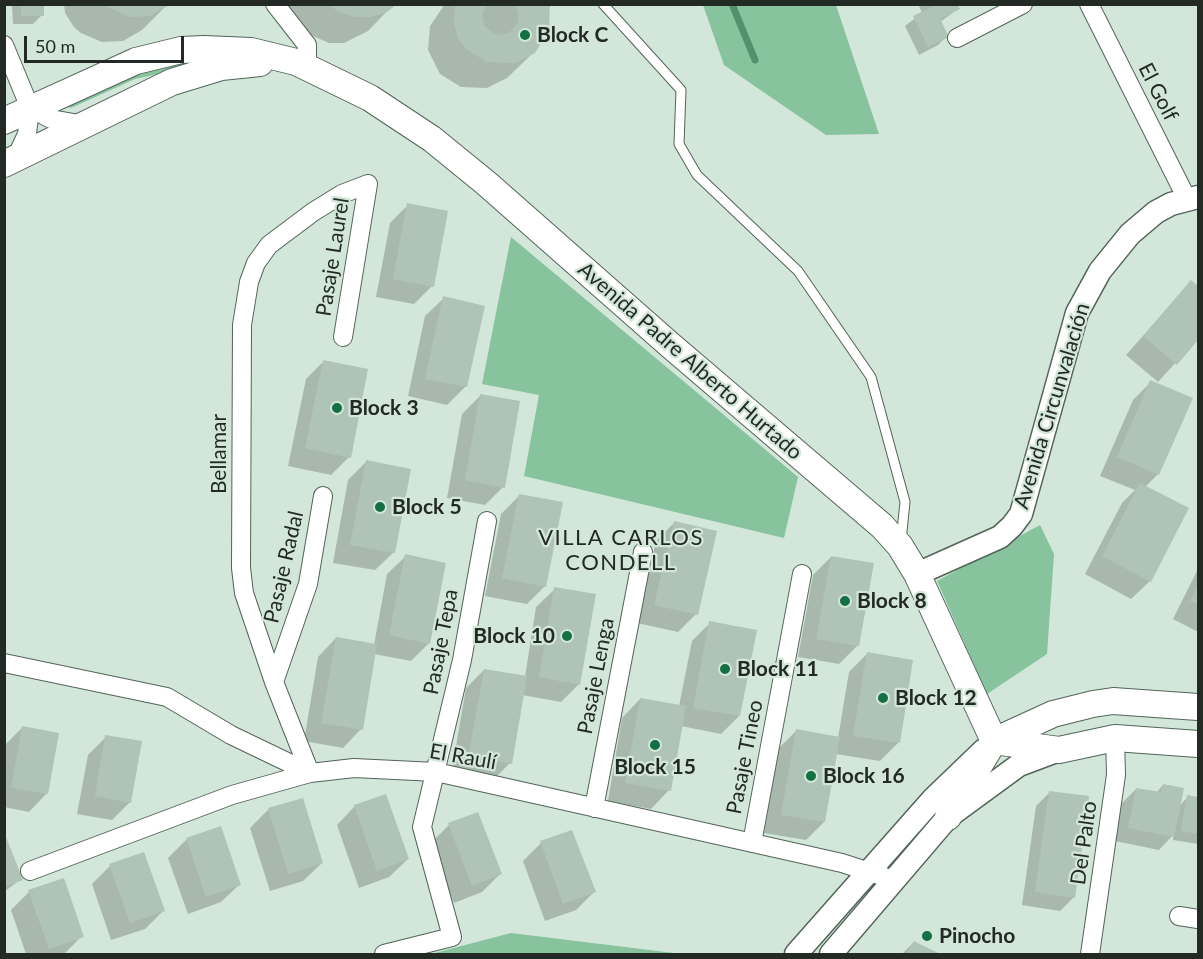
<!DOCTYPE html>
<html>
<head>
<meta charset="utf-8">
<style>
  body { margin:0 }
  #map { position:relative; width:1203px; height:959px; overflow:hidden; background:#d2e6d9; font-family:Lato,sans-serif }
  canvas { display:block }
  .frame { position:absolute; inset:0; border:6px solid #232a25; pointer-events:none }
  .scale { position:absolute; left:24px; top:36px; width:160px; height:27px; box-sizing:border-box; border:3px solid #232a25; border-top:0; padding-left:8px; font-size:18px; line-height:21px; white-space:nowrap; color:#232a25; -webkit-text-stroke:4px #d2e6d9; paint-order:stroke }
</style>
</head>
<body>
<div id="map">
<canvas width="1203" height="959"></canvas>
<div class="frame"></div>
<div class="scale">50 m</div>
</div>
<script>
const ctx = document.querySelector('canvas').getContext('2d');
ctx.lineJoin = 'round';
function fill(path, color) {
  ctx.fillStyle = color;
  ctx.fill(path, 'evenodd');
}
function toPath(rows) {
  const path = new Path2D();
  for (const r of rows) {
    path.moveTo(r[0], r[1]);
    for (let i = 2; i < r.length; i += 2) path.lineTo(r[i], r[i + 1]);
  }
  return path;
}
function strokePath(path, color, width, dash) {
  ctx.strokeStyle = color;
  ctx.lineWidth = width;
  ctx.lineCap = dash ? 'butt' : 'round';
  ctx.setLineDash(dash || []);
  ctx.stroke(path);
}
function drawText(font, color, halo, rows, align = 'center') {
  ctx.font = font + ' Lato,sans-serif';
  ctx.lineWidth = 4.5;
  ctx.setLineDash([]);
  ctx.textBaseline = 'middle';
  ctx.strokeStyle = halo;
  ctx.fillStyle = color;
  for (const [text, x, y, turn = 0] of rows) {
    ctx.save();
    ctx.translate(x, y);
    ctx.rotate((+turn || 0) * Math.PI / 180);
    ctx.textAlign = isNaN(turn) ? turn : align;
    if (halo) ctx.strokeText(text, 0, 0);
    ctx.fillText(text, 0, 0);
    ctx.restore();
  }
}
const green = toPath([
  [703,5,836,5,879,134,826,135,724,65],
  [222,60,135,79,71,108,61,105,134,74,171,64],
  [511,237,798,477,784,538,524,476,539,395,482,384],
  [1040,525,1054,554,1047,654,987,694,937,581],
  [511,933,682,954,431,954]
]);
const shadow = toPath([
  [12,4,42,4,42,15,33,24,13,24],
  [64,4,168,4,142,30,123,41,102,42,81,33,74,27,65,13],
  [289,4,394,4,368,31,344,43,329,43,304,32,290,11],
  [445,4,549,4,548,31,534,52,507,78,487,88,461,87,440,74,428,50,430,26],
  [918,4,956,4,958,9,940,22,947,36,938,45,919,55,905,26,922,13],
  [408,205,432,286,414,304,376,297,390,223],
  [1191,282,1198,288,1198,338,1158,382,1126,355],
  [444,298,483,307,465,387,447,405,408,396,425,316],
  [324,361,349,457,331,475,288,466,306,379],
  [1151,382,1158,474,1145,487,1150,581,1131,599,1085,574,1122,503,1135,490,1100,476,1133,400],
  [480,396,503,487,485,505,447,498,462,414],
  [366,462,394,552,375,570,333,563,348,480],
  [519,496,545,586,527,604,485,596,501,514],
  [674,523,696,614,678,632,637,623,656,541],
  [406,556,429,643,411,661,374,654,361,729,343,748,304,741,318,657,336,638,374,645,387,574],
  [831,557,857,646,839,664,798,657,813,575],
  [1198,569,1198,632,1173,619],
  [555,589,579,684,561,702,522,695,510,763,492,781,451,775,466,688,484,670,525,677,536,607],
  [710,623,739,716,721,734,681,726,669,790,651,809,608,801,622,718,640,699,679,706,692,641],
  [867,654,898,743,880,761,836,754,824,822,806,840,764,833,778,749,796,731,838,738,849,672],
  [22,728,47,793,29,812,4,807,4,746],
  [106,737,130,802,112,820,77,814,88,755],
  [1163,785,1178,807,1188,797,1198,799,1198,844,1173,840,1174,834,1159,850,1115,841,1122,803,1136,789,1156,793],
  [1050,792,1074,897,1060,911,1022,905,1036,806],
  [302,799,322,863,303,881,270,891,250,828,268,810],
  [355,806,408,859,389,877,359,888,337,825],
  [449,825,500,874,482,892,454,903,431,843],
  [220,828,240,884,221,902,188,914,168,858,186,840],
  [4,836,21,879,4,892],
  [541,843,594,892,576,910,545,921,523,861],
  [110,866,163,911,145,929,111,940,92,884],
  [29,892,82,936,64,954,26,954,11,910],
  [914,942,937,954,902,954]
]);
const stream = toPath([
  [732,4,755,60]
]);
const building = toPath([
  [103,4,171,4,150,16,129,17],
  [328,4,397,4,387,12,371,17,355,17,339,12],
  [455,4,487,4,482,15,484,25,495,34,502,35,510,32,518,22,518,12,514,4,550,4,549,31,535,53,515,63,487,62,466,49,459,40,454,24],
  [931,4,957,4,960,9,940,19,949,37,928,47,913,16,932,7],
  [21,5,44,5,44,16,21,16],
  [407,203,448,211,434,287,393,279],
  [1191,280,1198,286,1198,340,1177,365,1143,336],
  [443,296,485,306,467,387,425,379],
  [323,360,368,369,351,458,305,448],
  [1150,380,1193,398,1159,475,1117,457],
  [480,394,520,401,505,488,465,480],
  [366,460,411,469,395,553,350,545],
  [1140,483,1189,508,1151,582,1102,556],
  [519,494,563,502,546,587,502,578],
  [674,521,717,531,698,615,654,605],
  [405,554,446,563,430,644,389,635],
  [831,556,874,563,859,646,816,639],
  [1198,584,1198,605,1190,601],
  [554,587,596,594,580,685,539,677],
  [709,621,757,630,740,716,693,708],
  [336,637,377,644,363,730,321,723],
  [867,652,913,660,900,743,853,736],
  [484,669,527,676,512,764,468,757],
  [640,698,686,706,671,791,625,783],
  [22,726,59,733,48,794,11,788],
  [796,729,840,737,825,822,781,815],
  [105,735,142,741,131,803,95,796],
  [1163,784,1184,788,1174,837,1128,828,1136,788,1161,792],
  [1049,791,1089,796,1075,898,1035,892],
  [386,794,409,859,377,871,354,805],
  [1187,795,1198,797,1198,834,1181,831],
  [303,798,323,863,288,874,268,808],
  [478,812,502,874,472,886,448,823],
  [221,826,241,885,206,897,186,838],
  [572,830,596,892,563,904,540,841],
  [4,832,23,880,4,887],
  [144,852,165,911,130,923,109,864],
  [64,878,84,937,49,949,28,890],
  [914,941,940,954,906,954]
]);
const service = toPath([
  [603,4,681,90,679,144,697,175,798,271,871,377,905,502,901,541]
]);
const minor = toPath([
  [275,4,307,45,307,68],
  [1089,4,1187,199],
  [957,38,1023,4],
  [4,45,30,108,27,134,16,158],
  [30,108,51,119,85,125],
  [343,337,368,184],
  [4,663,167,697,231,735,310,773],
  [274,682,308,584,323,496],
  [310,773,274,682,244,593,241,568,242,325,249,282,256,263,269,245,313,212,342,194,368,184],
  [594,808,643,552],
  [752,843,802,574],
  [30,871,232,795,310,773,354,768,436,772,842,863,894,880],
  [1179,916,1198,919],
  [384,954,452,937,422,827,462,660,487,521],
  [1090,954,1116,775,1115,738]
]);
const tertiary = toPath([
  [917,574,1000,537,1012,526,1021,514,1077,313,1100,271,1130,234,1156,212,1171,204,1198,197],
  [796,954,933,799,984,750],
  [831,954,948,817,1019,765,1059,750]
]);
const secondary = toPath([
  [4,121,136,61,181,50,204,49,251,51,296,62,370,98,432,139,486,183,670,345,882,526,900,546,917,574,994,741],
  [4,164,172,82,221,67,260,63],
  [994,741,1053,714,1093,704,1113,701,1198,707],
  [994,741,1059,750,1115,738,1198,744],
  [948,817,994,741]
]);
const markers = [
  [525,35,6,"#146f43"],
  [337,408,6,"#146f43"],
  [380,507,6,"#146f43"],
  [845,601,6,"#146f43"],
  [567,636,6,"#146f43"],
  [725,669,6,"#146f43"],
  [883,698,6,"#146f43"],
  [655,745,6,"#146f43"],
  [811,776,6,"#146f43"],
  [927,936,6,"#146f43"]
];
const poiNames = [
  ["Block C",537,35],
  ["Block 3",349,408],
  ["Block 5",392,507],
  ["Block 8",857,601],
  ["Block 10",555,636,"right"],
  ["Block 11",737,669],
  ["Block 12",895,698],
  ["Block 15",655,767,"center"],
  ["Block 16",823,776],
  ["Pinocho",939,936]
];
const streetNames = [
  ["El Golf",1158,92,63],
  ["Pasaje Laurel",333,257,-81],
  ["Avenida Padre Alberto Hurtado",690,361,41],
  ["Avenida Circunvalación",1052,406,-73],
  ["Bellamar",219,454,-90],
  ["Pasaje Radal",284,567,-77],
  ["Pasaje Tepa",441,642,-79],
  ["Pasaje Lenga",596,676,-79],
  ["El Raulí",463,757,10],
  ["Pasaje Tineo",745,757,-79],
  ["Del Palto",1084,843,-82]
];
const neighbourhoodNames = [
  ["VILLA CARLOS",621,538],
  ["CONDELL",621,563]
];
fill(green, '#87c49d');
fill(shadow, '#0003');
strokePath(stream, '#53916c', 7);
fill(building, '#afc3b6');
strokePath(service, '#536459', 11);
strokePath(minor, '#536459', 20);
strokePath(tertiary, '#536459', 25);
strokePath(secondary, '#536459', 28);
strokePath(service, '#fff', 9);
strokePath(minor, '#fff', 18);
strokePath(tertiary, '#fff', 22);
strokePath(secondary, '#fff', 26);
for (const [x, y, r, color] of markers) {
  const dot = new Path2D();
  dot.arc(x, y, r, 0, 2 * Math.PI);
  ctx.fillStyle = color;
  ctx.fill(dot);
  strokePath(dot, '#d2e6d9', 2);
}
drawText('bold 21px', '#232a25', '#d2e6d9', poiNames, 'left');
drawText('21px', '#232a25', '#d2e6d9', streetNames);
ctx.letterSpacing = '1.5px';
drawText('22px', '#232a25', '#d2e6d9', neighbourhoodNames);
ctx.letterSpacing = '0px';
</script>
</body>
</html>
